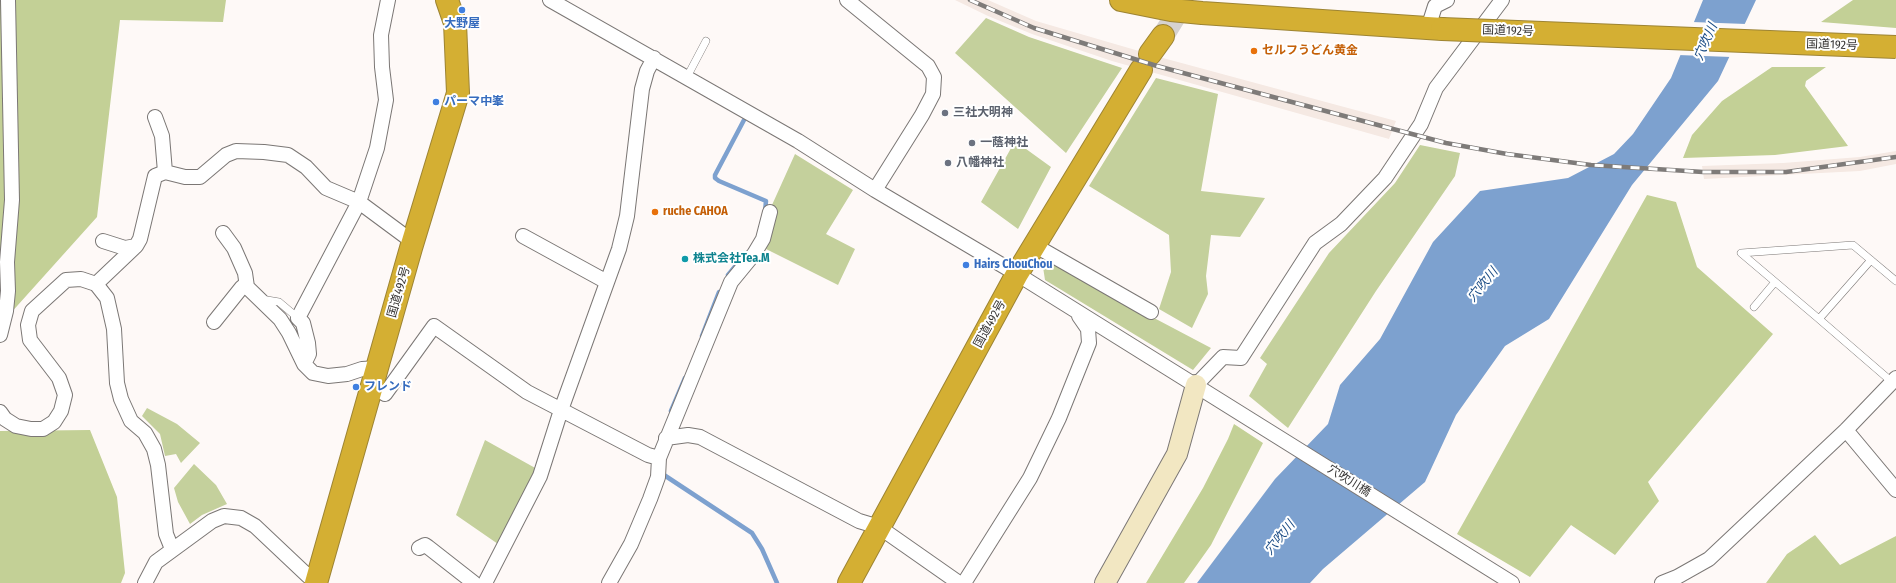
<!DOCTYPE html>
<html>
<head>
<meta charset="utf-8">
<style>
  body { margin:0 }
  canvas { display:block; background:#fef9f7 }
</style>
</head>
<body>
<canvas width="1896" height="583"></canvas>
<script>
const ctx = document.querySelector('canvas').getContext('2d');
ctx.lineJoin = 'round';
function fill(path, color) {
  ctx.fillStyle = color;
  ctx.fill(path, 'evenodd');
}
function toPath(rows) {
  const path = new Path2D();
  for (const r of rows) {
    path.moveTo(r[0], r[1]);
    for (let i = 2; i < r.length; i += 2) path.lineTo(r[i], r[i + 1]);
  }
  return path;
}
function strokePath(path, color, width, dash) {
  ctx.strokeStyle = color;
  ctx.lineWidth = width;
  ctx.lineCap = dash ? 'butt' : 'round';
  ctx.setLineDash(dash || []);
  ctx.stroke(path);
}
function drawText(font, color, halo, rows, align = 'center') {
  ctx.font = font + ' "Fira Sans Condensed","Noto Sans JP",sans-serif';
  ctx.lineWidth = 4;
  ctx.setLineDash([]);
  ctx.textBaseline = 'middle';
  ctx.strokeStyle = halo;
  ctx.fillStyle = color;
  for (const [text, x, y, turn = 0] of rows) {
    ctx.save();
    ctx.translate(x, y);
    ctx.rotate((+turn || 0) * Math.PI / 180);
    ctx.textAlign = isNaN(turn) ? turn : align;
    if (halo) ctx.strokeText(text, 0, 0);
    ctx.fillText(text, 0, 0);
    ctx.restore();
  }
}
const built = toPath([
  [955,0,988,0,1036,21,1163,58,1396,121,1389,139,1112,61,1032,34,988,16],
  [1896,151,1896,164,1860,171,1704,179,1702,166,1783,163,1860,157]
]);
const green = toPath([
  [986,18,1029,37,1122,68,1066,153,955,53],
  [1156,78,1218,94,1201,191,1265,198,1240,237,1211,235,1206,276,1208,294,1192,328,1159,309,1171,272,1169,235,1089,186],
  [1015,141,1051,167,1018,229,981,202],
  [1420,145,1460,153,1455,176,1376,291,1288,428,1249,396,1267,364,1260,358,1329,253,1395,183],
  [795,154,853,190,826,234,855,249,838,285,764,248,772,205],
  [1046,261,1211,348,1193,370,1045,280,1043,267],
  [147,408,177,424,200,443,181,463,176,454,165,456,160,434,142,416],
  [485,440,537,469,498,544,456,515],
  [194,464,216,485,227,504,202,515,190,524,178,502,174,488]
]);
const forest = toPath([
  [0,0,226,0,223,22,120,20,97,217,0,325],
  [1853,0,1896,0,1896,28,1821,22],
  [1772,67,1826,67,1806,81,1805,86,1848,146,1775,155,1683,158,1692,135,1722,101],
  [1647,195,1676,202,1697,267,1773,334,1648,482,1659,501,1615,555,1571,525,1530,577,1457,534],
  [1234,424,1263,443,1211,545,1184,583,1146,583,1203,488,1228,439],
  [90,430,117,497,125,573,121,583,0,583,0,431],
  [1815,535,1840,565,1896,536,1896,583,1766,583,1787,554]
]);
const water = toPath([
  [1703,0,1756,0,1718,81,1632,185,1549,319,1505,346,1456,415,1425,482,1323,569,1310,583,1197,583,1275,479,1328,424,1340,385,1380,339,1433,242,1480,191,1568,178,1614,154,1633,134,1671,78]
]);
const pier = toPath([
  [1692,22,1746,24,1731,57,1678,55]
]);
const stream = toPath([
  [744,120,715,175,715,178,719,181,766,201,765,212],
  [728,275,742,258],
  [702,336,719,292],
  [671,411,685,378],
  [661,473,752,533,762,549,777,583]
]);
const highwayTunnel = toPath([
  [1163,36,1185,0]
]);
const lane = toPath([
  [687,77,706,41],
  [1871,260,1819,319,1741,253,1853,245,1896,281],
  [263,303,267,300,279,302,298,318],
  [1754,307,1775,282],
  [1819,319,1892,382]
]);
const street = toPath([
  [550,0,798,141,875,190,1017,274,1512,583],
  [847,0,928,66,934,77,933,94,922,115,875,190],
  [1428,28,1435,6,1447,0],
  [155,117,162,136,165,172,185,177,200,177,226,155,236,151,264,152,288,155,306,167,326,188,359,202,413,242],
  [223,233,234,248,245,273,247,287,280,319,289,333,304,364,313,373,328,376,347,374,362,369,378,368],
  [523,236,607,282],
  [103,241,125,248,136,246,140,239,155,176,165,172],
  [1034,245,1151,312],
  [96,284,136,246],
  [214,322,242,287,247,287],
  [0,335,6,311,8,291,7,262,12,200,8,0],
  [304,364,309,354,308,343,303,323,298,318,359,202,377,148,386,100,382,67,381,35,388,0],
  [1196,385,1223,357,1241,358,1315,243,1341,224,1385,178,1421,124,1436,88,1502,0],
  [373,386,385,394,434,326,527,392,648,455,659,458,731,282,754,254,763,239,770,212],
  [0,412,5,419,16,426,31,429,43,429,54,422,61,411,65,395,59,378,30,340,28,325,32,311,66,280,81,279,96,284,107,298,114,329,117,383,121,399,131,421,145,433,154,449,158,465,166,534,172,549],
  [1846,430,1896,490],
  [666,438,688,435,700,437,859,521,879,527,959,583],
  [419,548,425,545,428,547,474,583],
  [145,583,156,562,212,521,224,516,241,518,255,526,308,576,317,580],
  [485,583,540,476,561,410,619,249,627,216,642,89,647,71,654,58],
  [609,583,631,544,650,499,658,477,659,458],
  [964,583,1030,478,1059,418,1089,343,1088,329,1079,316],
  [1662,583,1677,577,1709,559,1846,430,1896,378]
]);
const secondary = toPath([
  [1105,583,1177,454,1196,385]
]);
const highway = toPath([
  [1121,0,1171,10,1202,13,1442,29],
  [1150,54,1163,36],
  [316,583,411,248,458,93,455,23,447,0],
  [849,583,1017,274,1141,70]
]);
const rail = toPath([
  [970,0,1034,28,1157,66,1393,129,1446,143,1507,154,1591,165,1703,172,1786,172,1896,157]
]);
const highwayBridge = toPath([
  [1442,29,1896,47]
]);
const markers = [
  [462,10,4,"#3f7fe0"],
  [1254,51,4,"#e8710a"],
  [436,102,4,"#3f7fe0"],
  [945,113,4,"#6b7280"],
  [972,143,4,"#6b7280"],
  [948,163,4,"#6b7280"],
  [655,212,4,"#e8710a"],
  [685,259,4,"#0f9aa8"],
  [966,265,4,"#3f7fe0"],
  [356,387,4,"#3f7fe0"]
];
const shopNames = [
  ["大野屋",462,24,"center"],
  ["パーマ中峯",444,102],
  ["Hairs ChouChou",974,265],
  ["フレンド",364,387]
];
const streetNames = [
  ["国道192号",1508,31,2],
  ["国道192号",1832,45,2],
  ["国道492号",399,292,-74],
  ["国道492号",990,324,-61],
  ["穴吹川橋",1349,481,32]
];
const foodNames = [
  ["セルフうどん黄金",1262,51],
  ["ruche CAHOA",663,212]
];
const worshipNames = [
  ["三社大明神",953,113],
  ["一蔭神社",980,143],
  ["八幡神社",956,163]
];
const cultureNames = [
  ["株式会社Tea.M",693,259]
];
const waterNames = [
  ["穴吹川",1706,42,-67],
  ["穴吹川",1483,285,-51],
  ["穴吹川",1280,538,-51]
];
fill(built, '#f5e9e3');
fill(green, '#c4d09c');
fill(forest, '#c3d096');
fill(water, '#7da1cf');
fill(pier, '#fef9f7');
strokePath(stream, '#7da1cf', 4.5);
strokePath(highwayTunnel, '#d6d2d0', 22, [22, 11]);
strokePath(lane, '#7b7775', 8);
strokePath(street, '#7b7775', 16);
strokePath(secondary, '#7b7775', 22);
strokePath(highway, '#9d8433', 24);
strokePath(lane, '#fff', 7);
strokePath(street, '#fff', 14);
strokePath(secondary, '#f2e7c2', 20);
strokePath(highway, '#d4af33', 22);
strokePath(rail, '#7e7b79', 4.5);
strokePath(rail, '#fff', 3, [9]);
strokePath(highwayBridge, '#9d8433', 24, []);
strokePath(highwayBridge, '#d4af33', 22);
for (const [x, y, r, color] of markers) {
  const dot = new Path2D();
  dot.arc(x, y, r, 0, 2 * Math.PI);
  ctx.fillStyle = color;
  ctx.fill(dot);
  strokePath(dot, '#fff', 1.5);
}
drawText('bold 12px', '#366cbe', '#fff', shopNames, 'left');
drawText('12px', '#363433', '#fff', streetNames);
drawText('bold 12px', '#c56008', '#fff', foodNames, 'left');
drawText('bold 12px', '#5b616d', '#fff', worshipNames, 'left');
drawText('bold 12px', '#0d838f', '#fff', cultureNames, 'left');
drawText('italic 13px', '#1c4d86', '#fff', waterNames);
</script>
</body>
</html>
